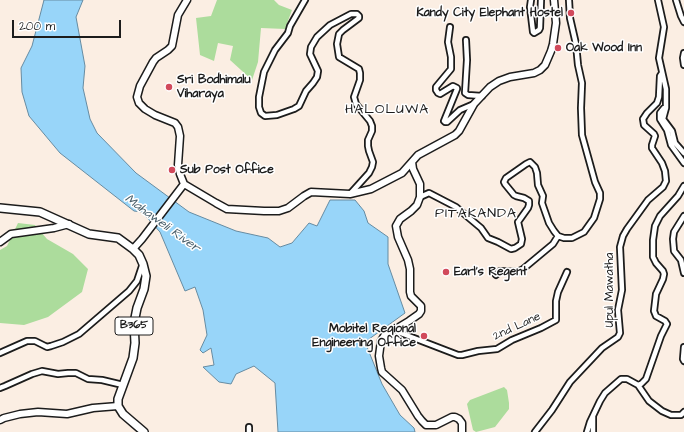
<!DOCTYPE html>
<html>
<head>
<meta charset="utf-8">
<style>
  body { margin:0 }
  #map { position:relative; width:684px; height:432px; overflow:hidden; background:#fbeee3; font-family:"Architects Daughter",sans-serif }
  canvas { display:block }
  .scale { position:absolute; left:12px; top:20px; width:109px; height:18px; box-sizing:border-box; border:2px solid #1c1c1c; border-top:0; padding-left:5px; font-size:12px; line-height:14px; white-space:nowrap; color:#1c1c1c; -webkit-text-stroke:3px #fff; paint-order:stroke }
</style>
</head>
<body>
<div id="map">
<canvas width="684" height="432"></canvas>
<div class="scale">200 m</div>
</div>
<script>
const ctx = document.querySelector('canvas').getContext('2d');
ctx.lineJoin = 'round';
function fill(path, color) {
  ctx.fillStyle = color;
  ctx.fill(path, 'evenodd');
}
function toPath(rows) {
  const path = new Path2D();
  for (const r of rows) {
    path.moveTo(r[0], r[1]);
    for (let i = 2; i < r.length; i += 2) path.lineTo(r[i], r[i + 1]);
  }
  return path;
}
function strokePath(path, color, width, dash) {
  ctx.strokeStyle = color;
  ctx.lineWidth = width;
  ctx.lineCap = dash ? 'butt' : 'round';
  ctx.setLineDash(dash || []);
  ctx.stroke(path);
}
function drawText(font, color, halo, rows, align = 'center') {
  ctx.font = font + ' "Architects Daughter",sans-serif';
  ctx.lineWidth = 3;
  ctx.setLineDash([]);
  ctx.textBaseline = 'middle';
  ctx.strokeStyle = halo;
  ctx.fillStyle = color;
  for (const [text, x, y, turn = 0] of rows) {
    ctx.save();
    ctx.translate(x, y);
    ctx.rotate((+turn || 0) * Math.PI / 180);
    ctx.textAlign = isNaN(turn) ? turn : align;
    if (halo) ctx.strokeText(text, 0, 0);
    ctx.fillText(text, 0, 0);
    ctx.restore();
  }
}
const green = toPath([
  [217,0,274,0,279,5,292,10,285,29,261,28,258,62,252,80,230,60,233,46,218,43,214,61,200,55,196,18,211,16],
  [18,223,35,225,47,239,73,254,88,269,82,292,48,317,24,325,0,323,0,250,7,246],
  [504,387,507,390,509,403,509,409,495,427,476,432,473,430,467,404,470,400]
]);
const water = toPath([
  [44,0,83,0,76,17,85,66,83,88,90,119,97,133,136,173,189,212,236,231,268,238,280,247,292,243,309,223,317,226,330,200,355,200,364,211,368,223,388,237,388,264,405,313,365,342,382,384,400,415,414,428,415,432,278,432,275,383,254,366,236,374,231,384,219,382,203,367,214,365,211,348,203,353,200,350,207,335,203,310,195,287,185,291,160,232,142,212,134,211,60,153,29,116,22,92,21,68,32,46,44,0]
]);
const street = toPath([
  [305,0,290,26,288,33,275,50,264,72,259,97,259,107,261,113,265,116,277,115,294,109,299,106,306,91,313,83,317,77,318,71,310,54,311,47,317,37,330,25,351,14,357,14,359,16,359,18,343,30,339,34,337,44,339,57,359,69,360,73,360,80,354,97,356,104,370,121,372,126,372,131,368,140,368,146,369,151,373,162,372,167,369,173,350,194],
  [531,0,530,7,533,32,534,33,539,30,540,28,541,0],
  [658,0,664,27,659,58,666,89,666,108,663,119,672,131,675,143,684,153],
  [676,0,681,16,684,22],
  [450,27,448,42,451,57,451,69,436,87,436,90,438,93,440,94,453,86,457,88,457,89,444,121,445,122,447,122,460,110,474,104],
  [466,40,467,60,465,93,468,95,482,96],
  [684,53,683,58,684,65],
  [666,108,664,108,660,113,660,119,667,130,671,145,684,163],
  [420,197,429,193,456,207,481,228,488,238,498,242,511,249,515,248,521,244,522,239,518,222,528,208,529,205,529,201,524,198,516,196,514,195,505,184,504,182,506,178,526,164,530,162,535,167,537,173,538,185,543,196,542,203,549,223,554,231,558,236,564,238,572,238,584,232,594,218,600,199,600,193,595,182,582,135,581,108,582,83,578,65,576,44,570,18,569,0],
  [684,216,674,232,673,239,674,251,681,260,684,273],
  [496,275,500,271,517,272,523,269,553,244,558,236],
  [393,330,458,355,462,355,478,351,497,349,512,340,541,328,556,320,556,301,558,292,567,272],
  [684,347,683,359,684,361],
  [0,353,27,341,35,341,47,347,51,346,63,342,79,334,129,291,137,281,142,266],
  [638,385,649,401,662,411,671,415,681,415,684,412],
  [0,388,5,386,32,374,42,371,58,374,68,373,76,373,88,379,102,380,123,385],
  [249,427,249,432],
  [535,432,552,410,570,382,602,348,618,337,620,333,618,310,622,290,620,247,623,236,627,229,648,200,663,187,666,181,665,171,662,163,652,148,652,145,655,136,654,134,644,125,643,119,647,113,657,103,659,97,660,76,662,73],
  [587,432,590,422,600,401,605,393,621,379,627,379,638,385,641,384,646,379,661,336,667,324,665,321,656,316,654,311,656,294,663,279,664,274,663,271,656,263,653,257,653,240,655,226,660,216,678,196,684,186],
  [593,432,593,416]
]);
const secondary = toPath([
  [187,0,178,15,172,46,168,50,156,58,153,62,140,86,137,97,139,103,145,109,155,115,175,123,178,127,180,136,178,165,180,174,184,184,216,203,227,209,264,211,279,211,288,208,304,196,311,192,350,194,371,189,402,173,418,155,455,135,459,131,474,104,490,87,499,81,510,77,534,73,540,70,545,65,551,51,553,44,556,23,554,0],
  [412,162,413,169,420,184,420,197,417,205,411,211,400,219,396,226,398,237,408,260,410,269,410,292,411,296,421,306,421,311,419,314,409,321,384,336,381,341,379,356,381,368,382,372,402,390,418,416,422,421,426,425,436,425,452,417,455,417,459,419,462,423,462,432],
  [0,242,11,234,54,228,69,224],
  [133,249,142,239,184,184],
  [0,420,4,418,20,414,38,412,67,414,93,408,118,406]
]);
const primary = toPath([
  [0,208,40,212,89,234,118,238,133,249,139,255,143,264,146,276,144,289,137,308,134,323,135,343,133,358,118,399,118,406,123,414,144,432]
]);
const markers = [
  [571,13,4,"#d1495b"],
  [558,48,4,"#d1495b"],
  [169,87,4,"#d1495b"],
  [172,170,4,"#d1495b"],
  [446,272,4,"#d1495b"],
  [424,336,4,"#d1495b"]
];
const shields = [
  [134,326,38]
];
const shieldNames = [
  ["B365",134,326]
];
const poiNames = [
  ["Kandy City Elephant Hostel",563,13,"right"],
  ["Oak Wood Inn",566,48],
  ["Sri Bodhimalu",177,80],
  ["Viharaya",177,94],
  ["Sub Post Office",180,170],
  ["Earl's Regent",454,272],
  ["Mobitel Regional",416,329,"right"],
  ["Engineering Office",416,343,"right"]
];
const streetNames = [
  ["Upul Mawatha",610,290,-90],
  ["2nd Lane",517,327,-25]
];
const waterNames = [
  ["Mahaweli River",162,224,36]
];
const quarterNames = [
  ["HALOLUWA",387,110],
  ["PITAKANDA",476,214]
];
fill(green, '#acdc9c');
fill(water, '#98d5f9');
strokePath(water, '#668ba1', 1);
strokePath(street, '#1c1c1c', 8);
strokePath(secondary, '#1c1c1c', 9);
strokePath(primary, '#1c1c1c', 10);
strokePath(street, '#fff', 4.5);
strokePath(secondary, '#fff', 6);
strokePath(primary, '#fff', 7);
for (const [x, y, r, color] of markers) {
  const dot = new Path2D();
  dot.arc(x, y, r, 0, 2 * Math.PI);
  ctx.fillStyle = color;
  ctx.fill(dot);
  strokePath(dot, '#fff', 1.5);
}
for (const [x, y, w] of shields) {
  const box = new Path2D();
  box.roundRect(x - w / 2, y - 9, w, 18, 3);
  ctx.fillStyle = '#fff';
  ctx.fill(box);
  strokePath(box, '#1c1c1c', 1);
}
drawText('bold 11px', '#1c1c1c', null, shieldNames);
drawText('bold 12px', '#1c1c1c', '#fff', poiNames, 'left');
drawText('12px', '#1c1c1c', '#fff', streetNames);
drawText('italic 13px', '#475d69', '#fff', waterNames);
ctx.letterSpacing = '1px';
drawText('14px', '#1c1c1c', '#fff', quarterNames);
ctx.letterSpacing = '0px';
</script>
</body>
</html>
